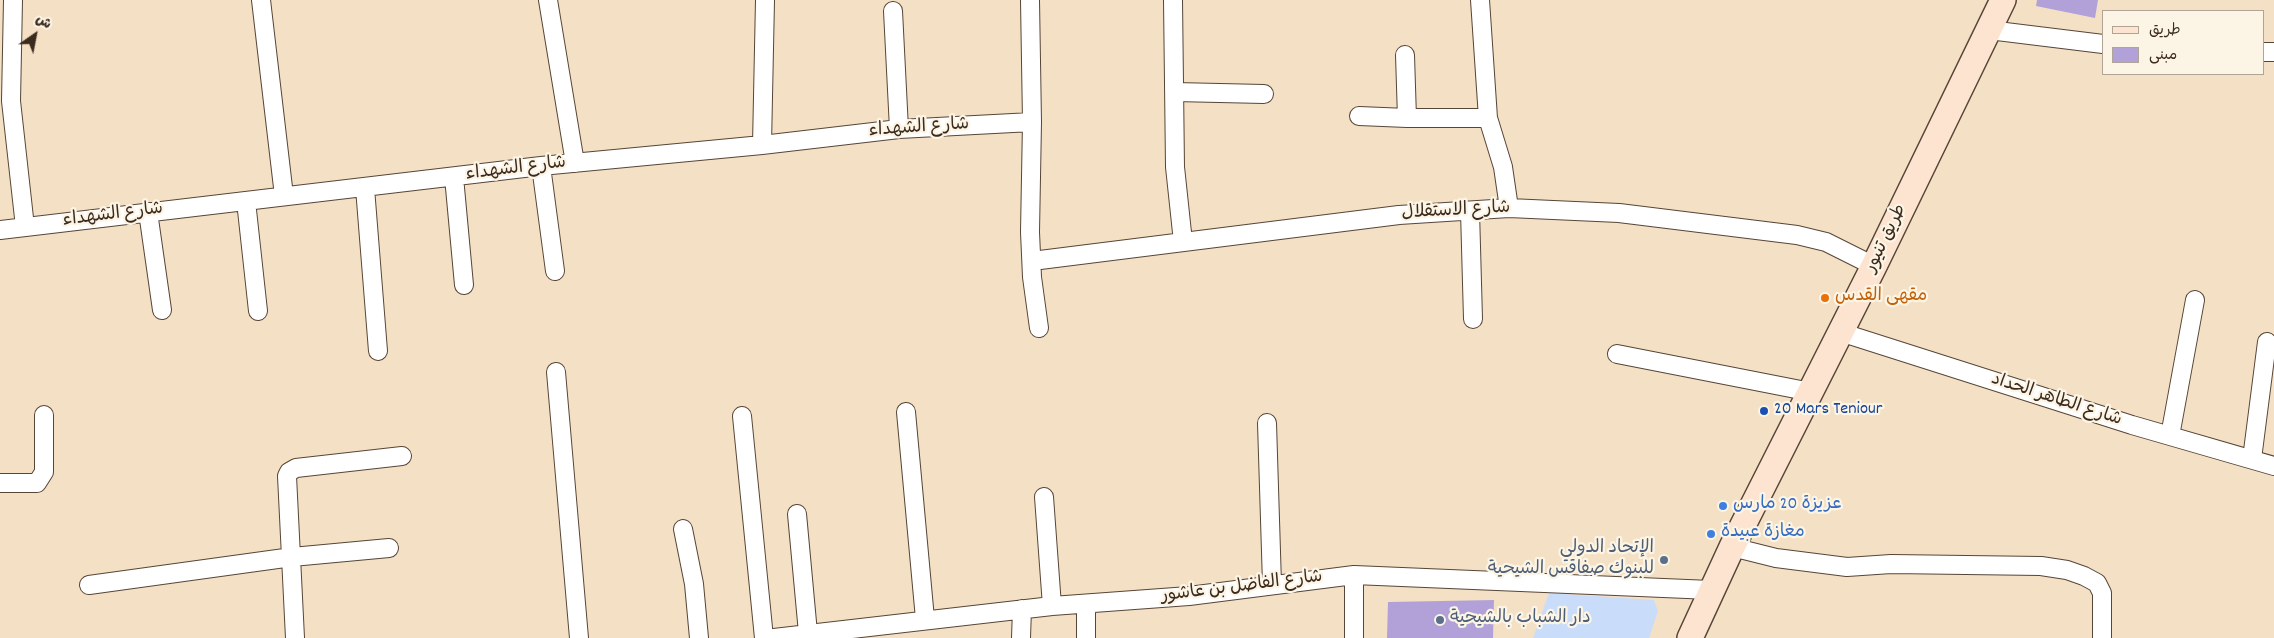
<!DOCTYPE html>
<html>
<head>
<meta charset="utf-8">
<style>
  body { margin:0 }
  #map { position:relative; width:2274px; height:638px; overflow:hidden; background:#f4e0c4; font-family:Dekko,"Playpen Sans Arabic",sans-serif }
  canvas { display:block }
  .legend { position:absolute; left:2102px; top:10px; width:162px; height:65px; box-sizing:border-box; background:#fcf5e5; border:1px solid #afa495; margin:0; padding:6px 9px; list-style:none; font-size:15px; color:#3b2a1e }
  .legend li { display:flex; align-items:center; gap:10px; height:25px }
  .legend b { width:25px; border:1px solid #afa495 }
  .north { position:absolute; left:10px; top:10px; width:50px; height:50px; -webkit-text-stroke:4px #fcf5e5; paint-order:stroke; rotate:33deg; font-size:14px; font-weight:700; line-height:20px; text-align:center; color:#3b2a1e }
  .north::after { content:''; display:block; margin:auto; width:18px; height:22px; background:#3b2a1e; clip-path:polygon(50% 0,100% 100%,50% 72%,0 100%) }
</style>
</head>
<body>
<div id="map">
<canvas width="2274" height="638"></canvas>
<ul class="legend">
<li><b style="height:6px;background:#fde4d1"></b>طريق</li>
<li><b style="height:14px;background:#b2a1d8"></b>مبنى</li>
</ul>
<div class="north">ش</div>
</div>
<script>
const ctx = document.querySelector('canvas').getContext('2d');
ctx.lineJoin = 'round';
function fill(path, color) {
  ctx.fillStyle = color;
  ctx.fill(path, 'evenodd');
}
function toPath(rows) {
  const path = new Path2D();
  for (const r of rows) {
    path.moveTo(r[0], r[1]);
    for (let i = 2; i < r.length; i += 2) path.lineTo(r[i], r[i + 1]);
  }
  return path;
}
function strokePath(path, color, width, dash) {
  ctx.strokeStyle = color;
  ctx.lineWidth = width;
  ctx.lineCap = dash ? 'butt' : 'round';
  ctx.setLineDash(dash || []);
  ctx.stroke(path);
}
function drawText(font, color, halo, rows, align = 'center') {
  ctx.font = font + ' Dekko,"Playpen Sans Arabic",sans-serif';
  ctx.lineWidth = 4.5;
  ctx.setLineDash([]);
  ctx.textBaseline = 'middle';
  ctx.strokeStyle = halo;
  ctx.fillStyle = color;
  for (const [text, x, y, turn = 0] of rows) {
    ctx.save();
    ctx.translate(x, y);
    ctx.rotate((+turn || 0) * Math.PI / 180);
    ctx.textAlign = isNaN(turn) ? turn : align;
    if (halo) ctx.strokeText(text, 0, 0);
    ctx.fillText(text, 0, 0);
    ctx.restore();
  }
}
const built = toPath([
  [1549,593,1654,600,1658,611,1649,638,1533,638]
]);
const building = toPath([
  [2037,0,2098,0,2095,18,2036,6],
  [1494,600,1493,638,1387,638,1388,602]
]);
const minor = toPath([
  [13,0,11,101,25,227],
  [261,0,284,196],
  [548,0,575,163],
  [1030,0,1032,122,1030,232,1032,277,1039,328],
  [1173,0,1175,167,1183,242],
  [1480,0,1488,118,1503,167,1509,208],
  [893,11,899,129],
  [1989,30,2103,44],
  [2263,52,2274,52],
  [1405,55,1407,118],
  [1175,92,1264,94],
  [1359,116,1407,118,1488,118],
  [762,145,765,0],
  [541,166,555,271],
  [454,177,464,285],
  [365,188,378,351],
  [246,201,258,311],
  [1470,211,1473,319],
  [148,212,162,310],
  [0,230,541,166,762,145,899,129,1032,122],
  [1032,261,1399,215,1509,208,1619,213,1797,235,1826,242,1874,266],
  [1840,332,2132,425,2274,466],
  [1617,354,1811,392],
  [556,372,579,638],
  [906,412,925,619],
  [742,416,764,638],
  [1267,423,1272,584],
  [2170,436,2195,300],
  [2252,459,2267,342],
  [0,483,37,483,44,472,44,415],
  [1044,497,1052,606],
  [797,514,808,633],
  [683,529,694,584,699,638],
  [1732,547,1776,558,1847,567,1891,564,2041,566,2067,570,2084,576,2097,583,2102,593,2102,638],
  [89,585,292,557,389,548],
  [1086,604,1086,638],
  [295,638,287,476,289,472,296,468,402,456],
  [774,638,1052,606,1189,596,1354,575,1711,590],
  [1021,638,1022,609],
  [1354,638,1354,575]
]);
const secondary = toPath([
  [1690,638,1732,547,1874,266,2003,0]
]);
const markers = [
  [1825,298,5,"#e8710a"],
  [1764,411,5,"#1a4fb4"],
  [1723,506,5,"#3f7fe0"],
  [1711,534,5,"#3f7fe0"],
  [1664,560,5,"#5c6f8a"],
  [1440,620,5,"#5c6f8a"]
];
const streetNames = [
  ["شارع الشهداء",919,129,-4],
  ["شارع الشهداء",516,170,-7],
  ["شارع الاستقلال",1456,212,-3],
  ["شارع الشهداء",113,216,-7],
  ["طريق تنيور",1887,239,-64],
  ["شارع الطاهر الحداد",2056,401,18],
  ["شارع الفاضل بن عاشور",1242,588,-7]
];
const foodNames = [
  ["مقهى القدس",1835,298]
];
const transitNames = [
  ["20 Mars Teniour",1774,411]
];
const shopNames = [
  ["عزيزة 20 مارس",1733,506],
  ["مغازة عبيدة",1721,534]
];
const serviceNames = [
  ["الإتحاد الدولي",1654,550],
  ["للبنوك صفاقس الشيحية",1654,571],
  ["دار الشباب بالشيحية",1450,620,"left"]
];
fill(built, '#c9dcf9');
fill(building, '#b2a1d8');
strokePath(minor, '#574537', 20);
strokePath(secondary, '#574537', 28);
strokePath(minor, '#fff', 18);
strokePath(secondary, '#fde4d1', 25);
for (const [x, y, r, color] of markers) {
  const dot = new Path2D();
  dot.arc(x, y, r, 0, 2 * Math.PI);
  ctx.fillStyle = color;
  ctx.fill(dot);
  strokePath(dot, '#fcf5e5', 2);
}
drawText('18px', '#3b2a1e', '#fcf5e5', streetNames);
drawText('18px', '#c56008', '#fcf5e5', foodNames, 'left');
drawText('18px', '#164399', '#fcf5e5', transitNames, 'left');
drawText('18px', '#366cbe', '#fcf5e5', shopNames, 'left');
drawText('18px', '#4e5e75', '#fcf5e5', serviceNames, 'right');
</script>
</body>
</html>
